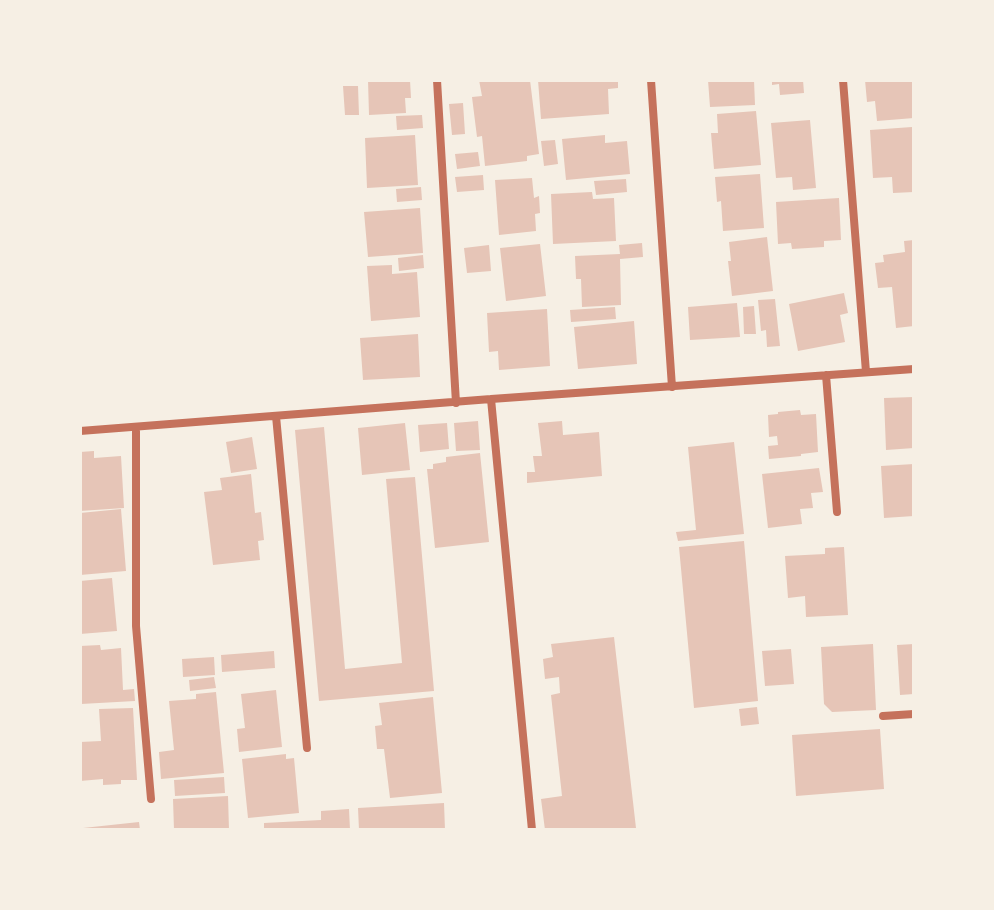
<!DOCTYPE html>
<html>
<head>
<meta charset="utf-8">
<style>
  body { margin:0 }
  #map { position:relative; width:994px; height:910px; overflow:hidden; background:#f6efe4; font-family:Figtree,sans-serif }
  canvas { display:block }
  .frame { position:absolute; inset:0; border:82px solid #f6efe4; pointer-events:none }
</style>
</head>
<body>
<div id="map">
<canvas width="994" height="910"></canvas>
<div class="frame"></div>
</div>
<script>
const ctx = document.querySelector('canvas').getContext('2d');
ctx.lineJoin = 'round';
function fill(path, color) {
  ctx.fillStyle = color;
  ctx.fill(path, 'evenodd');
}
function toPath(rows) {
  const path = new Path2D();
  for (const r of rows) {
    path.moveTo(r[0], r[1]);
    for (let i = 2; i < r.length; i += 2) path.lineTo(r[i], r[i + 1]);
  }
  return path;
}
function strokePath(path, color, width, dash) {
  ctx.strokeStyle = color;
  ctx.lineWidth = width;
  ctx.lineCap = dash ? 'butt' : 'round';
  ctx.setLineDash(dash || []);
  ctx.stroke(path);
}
const building = toPath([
  [368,80,410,80,411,98,405,98,406,113,369,115],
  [479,80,530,80,539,154,527,156,527,161,485,166,482,136,477,137,472,97,482,96],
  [538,80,618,80,618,88,608,89,609,114,541,119],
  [708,80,754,80,755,105,710,107],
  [772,80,803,80,804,93,780,95,779,84,772,85],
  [865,80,914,80,914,118,877,121,875,101,867,102],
  [343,86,358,86,359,115,345,115],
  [463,103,465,134,452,135,449,104],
  [756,111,761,165,714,169,711,133,718,133,717,114],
  [422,115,423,128,397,130,396,116],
  [810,120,816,188,793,190,792,177,776,178,771,123],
  [912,127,914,192,893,193,892,177,873,178,870,130],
  [415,135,418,185,367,188,365,138],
  [605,135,605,143,627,141,630,174,566,180,562,139],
  [555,140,558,164,544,166,541,141],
  [478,152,480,166,457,169,455,154],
  [760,174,764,228,723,231,721,201,717,202,715,177],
  [483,175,484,190,457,192,455,177],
  [532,178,534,198,539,196,540,213,535,214,536,231,499,235,495,180],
  [626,179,627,192,596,195,594,181],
  [421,187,422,200,397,202,396,189],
  [592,192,593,199,614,198,616,241,553,244,551,194],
  [839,198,841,240,824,241,824,247,792,249,791,243,778,244,776,202],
  [420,208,423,253,368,257,364,212],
  [767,237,773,291,732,296,728,261,731,261,729,242],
  [914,240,914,326,896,328,892,287,878,288,875,263,884,262,883,255,905,252,904,241],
  [642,243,643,257,620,259,621,305,582,307,581,279,576,279,575,256,620,254,619,245],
  [540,244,546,296,506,301,500,248],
  [489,245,491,271,467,273,464,248],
  [423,255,424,268,399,271,398,258],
  [392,265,392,274,417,272,420,317,371,321,367,266],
  [844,293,848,313,840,315,845,342,798,351,789,304],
  [775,299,780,346,767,347,766,330,761,331,758,300],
  [737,303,740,337,690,340,688,307],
  [754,306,756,334,744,334,743,307],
  [615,307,616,319,571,322,570,310],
  [547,309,550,366,499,370,498,351,489,352,487,313],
  [634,321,637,364,578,369,574,327],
  [418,334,420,377,363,380,360,338],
  [914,397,914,448,886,450,884,398],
  [800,410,801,415,816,414,818,452,801,454,801,456,769,459,768,446,778,445,777,436,769,437,768,415,778,414,778,412],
  [478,421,480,450,456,451,454,423],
  [562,421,563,435,599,432,602,476,527,483,527,472,535,472,533,456,542,456,538,423],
  [405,423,410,470,362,475,358,428],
  [447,423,449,449,420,452,418,425],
  [324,427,345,669,402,663,386,479,415,477,434,691,319,701,295,430],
  [252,437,257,469,231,473,226,442],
  [734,442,744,534,678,541,676,532,696,530,688,447],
  [94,451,94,458,121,456,124,508,80,511,80,452],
  [480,453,489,542,435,548,427,469,433,469,433,464,446,462,446,457],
  [914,464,914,516,884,518,881,466],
  [819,468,823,492,811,493,813,508,800,509,802,524,768,528,762,474],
  [251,474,255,513,261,512,264,540,258,541,260,560,213,565,204,492,222,490,220,478],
  [121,509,126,571,80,575,80,513],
  [744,541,758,701,694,708,679,547],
  [844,547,848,615,806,617,805,596,788,598,785,556,825,554,825,548],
  [112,578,117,631,80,634,80,581],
  [614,637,636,828,616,830,545,830,541,799,562,796,551,695,560,693,559,677,545,679,543,659,553,657,551,644],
  [873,644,876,710,832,712,824,704,821,647],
  [914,644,914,694,900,695,897,645],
  [100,645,101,650,121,648,123,690,134,689,135,701,81,704,80,646],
  [791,649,794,684,765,686,762,651],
  [274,651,275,668,222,672,221,655],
  [214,657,215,675,183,677,182,659],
  [214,677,216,688,190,691,189,680],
  [276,690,282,747,239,752,237,729,245,728,241,694],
  [216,692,224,773,161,779,159,752,174,750,169,701,196,699,196,694],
  [433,697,442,793,390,798,384,749,377,749,375,726,382,725,379,703],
  [757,707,759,724,741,726,739,709],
  [133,708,137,780,121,780,121,784,103,785,103,779,80,781,80,742,101,741,99,709],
  [880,729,884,789,796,796,792,735],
  [286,754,286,759,294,758,299,813,248,818,242,759],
  [224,777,225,793,175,796,174,780],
  [228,796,229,830,174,830,173,799],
  [444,803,445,830,359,830,358,808],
  [349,809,350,830,264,830,264,823,321,820,321,811],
  [139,822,140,830,83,830,83,828]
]);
const minor = toPath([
  [437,80,456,403],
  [651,80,672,387],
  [843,80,866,372],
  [826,375,837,512],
  [491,399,532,830],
  [276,416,307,748],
  [136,427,136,626,151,799],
  [80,431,491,399,914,369],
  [883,716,914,714]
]);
fill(building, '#e6c5b7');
strokePath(minor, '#c5725c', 8);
</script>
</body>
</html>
